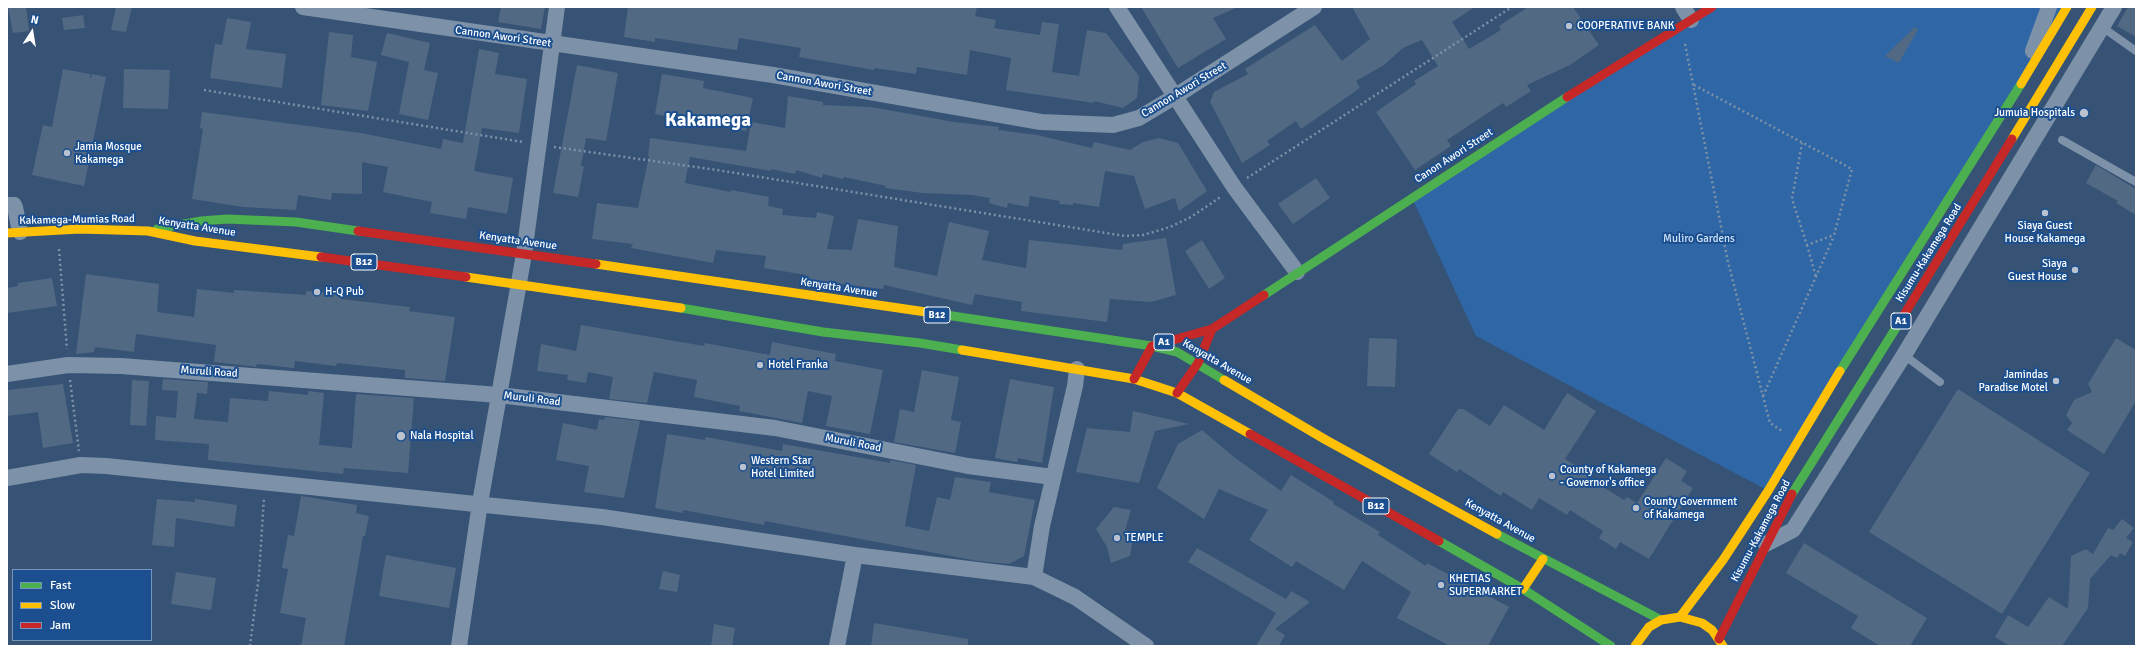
<!DOCTYPE html>
<html>
<head>
<meta charset="utf-8">
<style>
  body { margin:0 }
  #map { position:relative; width:2143px; height:653px; overflow:hidden; background:#365274; font-family:Signika,sans-serif }
  canvas { display:block }
  .frame { position:absolute; inset:0; border:8px solid #fff; pointer-events:none }
  .legend { position:absolute; left:12px; top:569px; width:140px; height:72px; box-sizing:border-box; background:#1b4f8f; border:1px solid #7695bc; margin:0; padding:5px 7px; list-style:none; font-size:12px; color:#fff }
  .legend li { display:flex; align-items:center; gap:8px; height:20px }
  .legend b { width:20px; border:1px solid #7695bc }
  .north { position:absolute; left:12px; top:12px; width:40px; height:40px; -webkit-text-stroke:3px #1b4f8f; paint-order:stroke; rotate:12deg; font-size:11px; font-weight:700; line-height:16px; text-align:center; color:#fff }
  .north::after { content:''; display:block; margin:auto; width:14px; height:18px; background:#fff; clip-path:polygon(50% 0,100% 100%,50% 72%,0 100%) }
</style>
</head>
<body>
<div id="map">
<canvas width="2143" height="653"></canvas>
<div class="frame"></div>
<ul class="legend">
<li><b style="height:5px;background:#4caf50"></b>Fast</li>
<li><b style="height:5px;background:#ffc107"></b>Slow</li>
<li><b style="height:5px;background:#c62828"></b>Jam</li>
</ul>
<div class="north">N</div>
</div>
<script>
const ctx = document.querySelector('canvas').getContext('2d');
ctx.lineJoin = 'round';
function fill(path, color) {
  ctx.fillStyle = color;
  ctx.fill(path, 'evenodd');
}
function toPath(rows) {
  const path = new Path2D();
  for (const r of rows) {
    path.moveTo(r[0], r[1]);
    for (let i = 2; i < r.length; i += 2) path.lineTo(r[i], r[i + 1]);
  }
  return path;
}
function strokePath(path, color, width, dash) {
  ctx.strokeStyle = color;
  ctx.lineWidth = width;
  ctx.lineCap = dash ? 'butt' : 'round';
  ctx.setLineDash(dash || []);
  ctx.stroke(path);
}
function drawText(font, color, halo, rows, align = 'center') {
  ctx.font = font + ' Signika,sans-serif';
  ctx.lineWidth = 4;
  ctx.setLineDash([]);
  ctx.textBaseline = 'middle';
  ctx.strokeStyle = halo;
  ctx.fillStyle = color;
  for (const [text, x, y, turn = 0] of rows) {
    ctx.save();
    ctx.translate(x, y);
    ctx.rotate((+turn || 0) * Math.PI / 180);
    ctx.textAlign = isNaN(turn) ? turn : align;
    if (halo) ctx.strokeText(text, 0, 0);
    ctx.fillText(text, 0, 0);
    ctx.restore();
  }
}
const green = toPath([
  [1709,7,2067,7,1767,490,1476,336,1411,196]
]);
const building = toPath([
  [8,7,26,7,29,31,13,33],
  [116,7,132,7,126,32,111,30],
  [501,7,545,7,541,29,498,22],
  [628,7,977,7,975,16,996,20,994,28,1040,35,1042,22,1059,24,1052,72,1079,76,1087,30,1106,33,1139,76,1137,98,1123,108,1094,101,1094,103,1006,90,1011,58,970,50,967,75,917,67,916,74,874,68,874,70,799,57,801,48,739,38,737,50,655,38,655,42,624,37],
  [1141,7,1238,7,1213,18,1226,39,1178,68],
  [1352,7,1475,7,1452,22,1469,49,1501,30,1499,26,1528,7,1573,7,1599,45,1570,65,1527,85,1531,91,1506,107,1503,103,1447,140,1451,146,1415,170,1376,112,1416,84,1414,81,1438,66,1422,40,1403,48,1384,65,1356,81,1360,88,1301,129,1296,121,1267,141,1270,145,1242,163,1210,102,1214,92,1248,74,1245,69,1315,25,1342,61,1370,39],
  [2128,7,2136,7,2136,37,2117,26],
  [83,15,85,28,64,30,62,18],
  [227,18,251,22,246,49,286,54,282,88,210,78,215,44,222,45],
  [1915,27,1918,29,1899,63,1885,56],
  [329,32,353,35,351,57,377,62,368,111,321,105],
  [387,33,430,43,424,70,438,73,428,120,399,114,409,62,381,55],
  [479,49,499,53,495,74,527,79,519,133,482,128,474,171,513,178,507,214,468,207,466,219,430,213,432,202,383,192,388,167,362,162,362,194,332,193,331,200,298,195,296,210,243,207,192,199,203,129,200,128,202,112,361,133,441,149,443,139,463,143],
  [577,65,618,73,606,141,586,138,581,166,584,166,578,197,553,193],
  [63,69,90,74,90,79,92,74,106,77,84,186,32,175,43,125,52,127],
  [124,69,170,70,168,109,123,108],
  [662,74,704,81,703,88,753,98,746,131,655,114],
  [788,96,823,102,823,105,871,107,954,122,999,127,998,130,1037,135,1092,148,1094,142,1130,150,1143,142,1159,138,1178,143,1207,191,1179,211,1175,198,1145,209,1134,176,1105,171,1099,207,1073,203,1073,205,1059,204,1060,201,1030,196,1028,207,1008,203,1007,208,989,203,990,198,972,195,923,193,885,188,886,186,844,177,843,179,823,174,822,178,796,170,795,174,771,169,771,171,690,157,685,183,731,192,731,190,769,197,768,206,783,209,782,215,816,218,817,212,834,216,827,249,852,250,858,219,898,226,894,267,937,276,949,222,989,231,982,260,1026,268,1029,240,1122,250,1123,244,1166,238,1176,295,1151,302,1110,299,1107,322,1021,311,1022,302,975,294,972,305,884,285,883,289,805,280,806,275,764,268,766,256,716,250,713,263,631,248,633,244,592,239,597,203,638,208,649,156,648,156,650,138,746,151,751,122,785,128],
  [2096,165,2136,189,2136,215,2116,203,2118,201,2086,183],
  [1316,178,1330,198,1293,224,1278,204],
  [1202,240,1225,278,1209,289,1185,251],
  [86,274,159,284,157,312,194,317,197,289,234,293,234,290,306,295,306,291,341,294,341,299,410,307,409,311,455,317,445,381,405,378,405,370,337,363,336,366,295,361,294,368,257,364,256,367,250,366,214,362,216,345,136,334,134,352,95,347,94,352,76,354],
  [52,278,57,306,7,313,7,288,18,286,18,283],
  [581,325,704,346,705,343,770,355,772,342,836,354,835,361,883,370,870,434,826,426,832,396,808,391,802,423,739,411,740,406,694,397,697,380,654,372,647,403,609,399,613,377,588,372,586,383,567,380,568,375,537,371,541,344,576,351],
  [1369,338,1397,339,1395,387,1367,386],
  [2116,338,2136,350,2136,401,2104,454,2067,430,2072,423,2066,415,2074,400,2092,392,2088,384],
  [922,370,959,377,951,420,961,422,955,453,894,442,900,409,914,412],
  [163,379,208,382,207,394,197,393,194,419,228,422,230,398,268,401,269,391,308,395,308,391,324,393,319,445,352,448,356,394,414,398,408,473,344,468,343,474,208,460,209,444,155,440,156,416,176,418,178,391,162,390],
  [1010,379,1054,387,1042,463,1018,458,1017,462,995,458],
  [132,380,149,381,146,426,130,425],
  [63,384,73,443,43,448,38,412,7,416,7,390],
  [1958,389,2090,473,2002,614,1869,532],
  [1567,393,1596,411,1565,459,1589,474,1587,477,1624,500,1627,497,1637,503,1666,458,1687,471,1681,481,1693,488,1649,559,1620,542,1616,549,1599,538,1603,531,1570,510,1567,515,1539,498,1532,510,1503,492,1501,496,1459,469,1457,472,1429,454,1458,409,1463,409,1490,426,1504,405,1544,430],
  [1133,411,1189,424,1155,431,1139,483,1076,472,1087,428,1130,432],
  [605,417,640,421,624,498,584,492,589,466,556,460,563,423,597,430,599,419,604,420],
  [1202,430,1234,457,1281,491,1291,475,1334,502,1333,504,1380,532,1378,535,1426,566,1427,563,1509,607,1488,646,1450,646,1397,618,1411,592,1362,561,1344,590,1296,561,1292,567,1249,540,1268,510,1219,489,1204,519,1157,488,1178,444],
  [667,434,705,440,706,437,782,451,783,444,890,463,890,460,916,465,905,526,929,531,937,497,950,500,955,477,991,482,989,492,1035,500,1024,556,1009,564,978,561,765,521,764,525,683,510,683,513,655,508],
  [301,496,357,505,356,513,369,516,365,536,363,536,344,646,301,646,306,618,280,613,288,569,282,568,288,535,294,536],
  [157,499,195,502,195,499,237,505,234,527,176,518,174,547,152,545],
  [1114,507,1131,510,1125,530,1134,533,1130,556,1111,563,1107,547,1096,529],
  [2122,519,2134,528,2126,538,2133,542,2125,556,2120,553,2117,558,2111,555,2090,579,2088,608,2062,646,2010,646,1995,637,2008,615,2028,627,2049,597,2068,609,2071,556,2086,549,2093,554,2108,528,2113,530],
  [1804,543,1927,618,1910,646,1880,646,1851,628,1858,616,1786,573],
  [1197,548,1286,599,1291,591,1310,602,1275,629,1285,635,1279,646,1256,646,1276,613,1188,562],
  [386,555,456,568,449,608,379,596],
  [663,571,680,575,677,592,659,589],
  [176,572,216,578,211,610,171,604],
  [874,623,968,639,968,646,871,646],
  [714,624,735,628,732,646,711,646]
]);
const path = toPath([
  [1685,44,1728,262,1770,423,1782,431],
  [1694,85,1852,169,1834,235,1807,245,1792,199,1802,143],
  [204,90,523,142],
  [554,147,717,170,1125,236,1143,235,1170,227,1191,217,1222,196],
  [1247,178,1512,7],
  [1807,245,1816,277],
  [59,249,67,349],
  [70,380,79,451],
  [1763,396,1834,236],
  [250,646,259,575,264,497]
]);
const lane = toPath([
  [2102,27,2136,51],
  [2062,140,2136,182],
  [1904,355,1940,382]
]);
const street = toPath([
  [303,7,773,75,1041,122,1113,125,1139,118,1174,97,1314,7],
  [1117,7,1234,187,1297,272],
  [1683,7,1691,20],
  [2033,51,2049,7],
  [7,205,14,205,15,207,20,232],
  [1077,369,1075,386,1042,526,1034,577,1075,597,1146,646],
  [7,374,68,365,121,366,499,395,775,428,968,466,1053,477],
  [7,478,81,465,106,466,602,517,855,555,1034,577],
  [1766,544,1793,530,1904,355,2114,7],
  [459,646,480,503,524,254,557,7],
  [837,646,855,555]
]);
const fast = toPath([
  [157,229,201,221,227,219,296,222,358,231],
  [1264,295,1567,97],
  [681,308,823,332,920,343,962,350],
  [926,312,1152,346,1177,352,1224,380],
  [1840,371,2021,84],
  [1792,494,1899,323],
  [1497,534,1661,620],
  [1439,541,1523,589,1611,646]
]);
const slow = toPath([
  [2021,84,2067,7],
  [2012,139,2092,7],
  [7,233,80,229,148,231,195,241,321,257],
  [596,264,926,312],
  [466,277,681,308],
  [962,350,1134,379,1177,393,1250,434],
  [1224,380,1326,440,1497,534],
  [1523,589,1543,559],
  [1680,617,1723,560,1768,491,1840,371],
  [1635,646,1649,627,1661,620,1680,617,1702,623,1712,630,1723,646]
]);
const jam = toPath([
  [1567,97,1712,7],
  [358,231,596,264],
  [321,257,466,277],
  [1899,323,2012,139],
  [1134,379,1152,346,1212,329,1264,295],
  [1177,393,1198,363,1212,329],
  [1250,434,1439,541],
  [1719,639,1792,494]
]);
const markers = [
  [1569,26,4,"#b9c2ce"],
  [2084,113,5,"#b9c2ce"],
  [67,153,4,"#b9c2ce"],
  [2045,213,4,"#b9c2ce"],
  [2075,270,4,"#b9c2ce"],
  [317,292,4,"#b9c2ce"],
  [760,365,4,"#b9c2ce"],
  [2056,381,4,"#b9c2ce"],
  [401,436,5,"#b9c2ce"],
  [743,467,4,"#b9c2ce"],
  [1552,476,4,"#b9c2ce"],
  [1636,508,4,"#b9c2ce"],
  [1117,538,4,"#b9c2ce"],
  [1441,585,4,"#b9c2ce"]
];
const shields = [
  [364,262,26],
  [937,315,26],
  [1901,321,20],
  [1164,342,20],
  [1376,506,26]
];
const shieldNames = [
  ["B12",364,262],
  ["B12",937,315],
  ["A1",1901,321],
  ["A1",1164,342],
  ["B12",1376,506]
];
const poiNames = [
  ["COOPERATIVE BANK",1577,26],
  ["Jumuia Hospitals",2075,113,"right"],
  ["Jamia Mosque",75,147],
  ["Kakamega",75,160],
  ["Siaya Guest",2045,226,"center"],
  ["House Kakamega",2045,239,"center"],
  ["Siaya",2067,264,"right"],
  ["Guest House",2067,277,"right"],
  ["H-Q Pub",325,292],
  ["Hotel Franka",768,365],
  ["Jamindas",2048,375,"right"],
  ["Paradise Motel",2048,388,"right"],
  ["Nala Hospital",410,436],
  ["Western Star",751,461],
  ["Hotel Limited",751,474],
  ["County of Kakamega",1560,470],
  ["- Governor's office",1560,483],
  ["County Government",1644,502],
  ["of Kakamega",1644,515],
  ["TEMPLE",1125,538],
  ["KHETIAS",1449,579],
  ["SUPERMARKET",1449,592]
];
const streetNames = [
  ["Cannon Awori Street",503,37,8],
  ["Cannon Awori Street",824,84,10],
  ["Cannon Awori Street",1184,90,-31],
  ["Canon Awori Street",1454,156,-33],
  ["Kakamega-Mumias Road",77,220,-1],
  ["Kenyatta Avenue",197,227,9],
  ["Kenyatta Avenue",518,241,8],
  ["Kisumu-Kakamega Road",1929,253,-58],
  ["Kenyatta Avenue",839,288,9],
  ["Kenyatta Avenue",1217,362,30],
  ["Muruli Road",209,372,4],
  ["Muruli Road",532,399,7],
  ["Muruli Road",853,443,11],
  ["Kenyatta Avenue",1500,521,29],
  ["Kisumu-Kakamega Road",1761,531,-62]
];
const parkNames = [
  ["Muliro Gardens",1699,239]
];
const townNames = [
  ["Kakamega",708,121]
];
fill(green, '#2f66a5');
fill(building, '#526984');
strokePath(path, '#7d92a8', 2.5, [2, 3]);
strokePath(lane, '#7d92a8', 8);
strokePath(street, '#7d92a8', 16);
strokePath(fast, '#4caf50', 9);
strokePath(slow, '#ffc107', 9);
strokePath(jam, '#c62828', 9);
for (const [x, y, r, color] of markers) {
  const dot = new Path2D();
  dot.arc(x, y, r, 0, 2 * Math.PI);
  ctx.fillStyle = color;
  ctx.fill(dot);
  strokePath(dot, '#1b4f8f', 1.5);
}
for (const [x, y, w] of shields) {
  const box = new Path2D();
  box.roundRect(x - w / 2, y - 8, w, 16, 3);
  ctx.fillStyle = '#1b4f8f';
  ctx.fill(box);
  strokePath(box, '#fff', 1);
}
drawText('bold 10px', '#fff', null, shieldNames);
drawText('11px', '#fff', '#1b4f8f', poiNames, 'left');
drawText('11px', '#fff', '#1b4f8f', streetNames);
drawText('11px', '#cfe3fa', '#1b4f8f', parkNames);
drawText('bold 19px', '#fff', '#1b4f8f', townNames);
</script>
</body>
</html>
